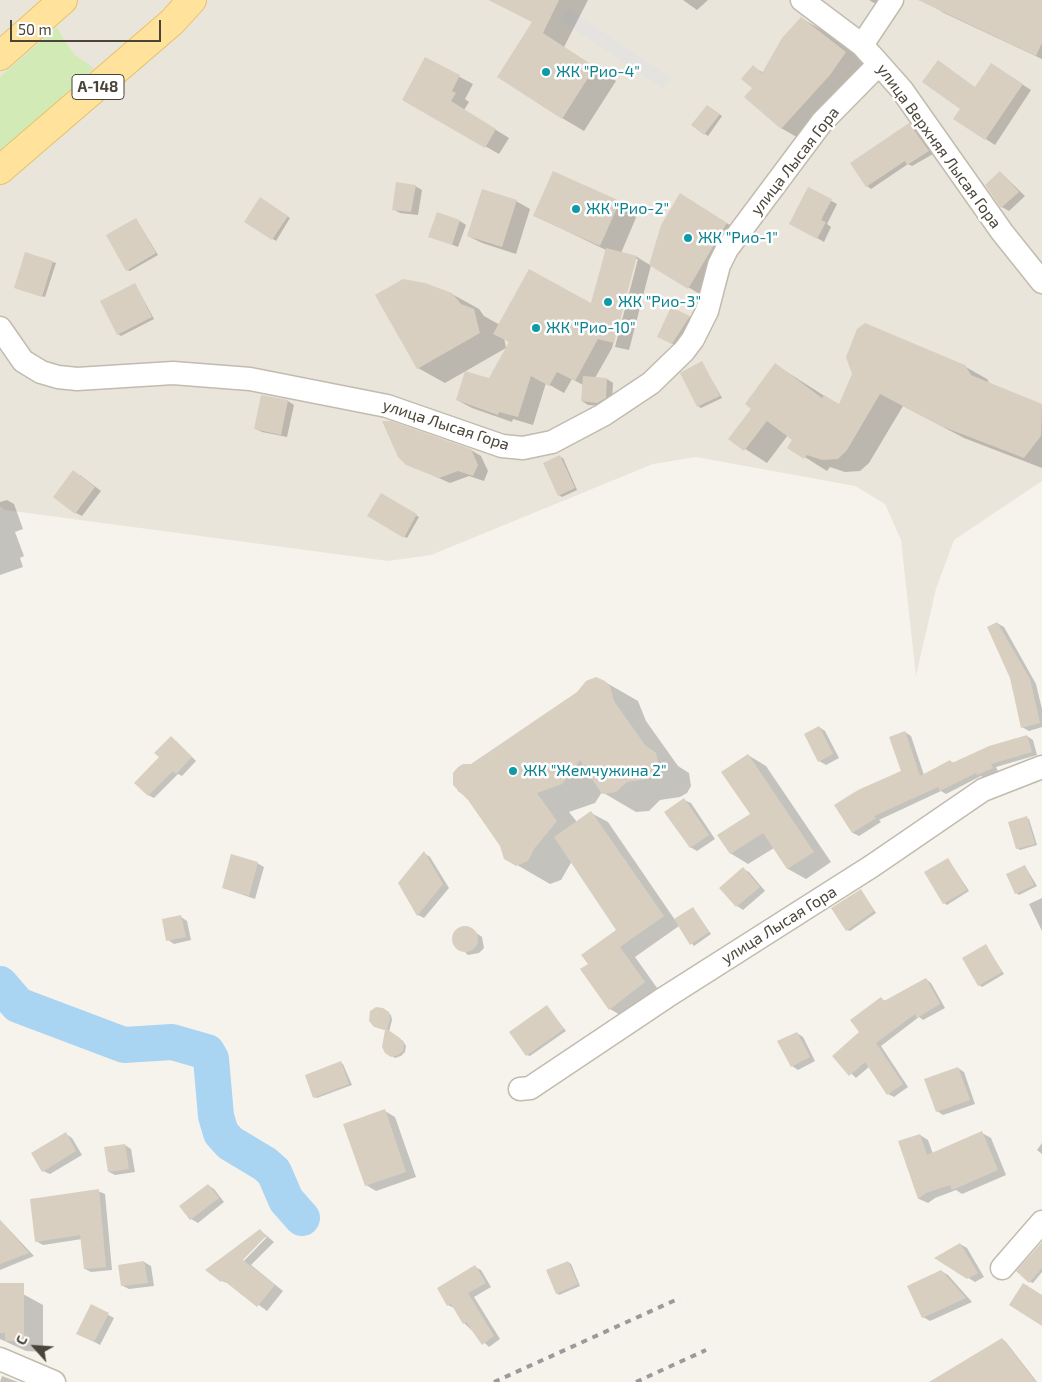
<!DOCTYPE html>
<html>
<head>
<meta charset="utf-8">
<style>
  body { margin:0 }
  #map { position:relative; width:1042px; height:1382px; overflow:hidden; background:#f6f3ec; font-family:"Exo 2",sans-serif }
  canvas { display:block }
  .north { position:absolute; left:10px; top:1322px; width:50px; height:50px; -webkit-text-stroke:4px #fff; paint-order:stroke; rotate:296deg; font-size:14px; font-weight:700; line-height:20px; text-align:center; color:#4b4439 }
  .north::after { content:''; display:block; margin:auto; width:18px; height:22px; background:#4b4439; clip-path:polygon(50% 0,100% 100%,50% 72%,0 100%) }
  .scale { position:absolute; left:10px; top:20px; width:151px; height:22px; box-sizing:border-box; border:2px solid #4b4439; border-top:0; padding-left:6px; font-size:15px; line-height:18px; white-space:nowrap; color:#4b4439; -webkit-text-stroke:4px #fff; paint-order:stroke }
</style>
</head>
<body>
<div id="map">
<canvas width="1042" height="1382"></canvas>
<div class="north">С</div>
<div class="scale">50 m</div>
</div>
<script>
const ctx = document.querySelector('canvas').getContext('2d');
ctx.lineJoin = 'round';
function fill(path, color) {
  ctx.fillStyle = color;
  ctx.fill(path, 'evenodd');
}
function toPath(rows) {
  const path = new Path2D();
  for (const r of rows) {
    if (r.length === 3) {
      path.moveTo(r[0] + r[2], r[1]);
      path.arc(r[0], r[1], r[2], 0, 2 * Math.PI);
      continue;
    }
    path.moveTo(r[0], r[1]);
    for (let i = 2; i < r.length; i += 2) path.lineTo(r[i], r[i + 1]);
  }
  return path;
}
function strokePath(path, color, width, dash) {
  ctx.strokeStyle = color;
  ctx.lineWidth = width;
  ctx.lineCap = dash ? 'butt' : 'round';
  ctx.setLineDash(dash || []);
  ctx.stroke(path);
}
function drawText(font, color, halo, rows, align = 'center') {
  ctx.font = font + ' "Exo 2",sans-serif';
  ctx.lineWidth = 5;
  ctx.setLineDash([]);
  ctx.textBaseline = 'middle';
  ctx.strokeStyle = halo;
  ctx.fillStyle = color;
  for (const [text, x, y, turn = 0] of rows) {
    ctx.save();
    ctx.translate(x, y);
    ctx.rotate((+turn || 0) * Math.PI / 180);
    ctx.textAlign = isNaN(turn) ? turn : align;
    if (halo) ctx.strokeText(text, 0, 0);
    ctx.fillText(text, 0, 0);
    ctx.restore();
  }
}
const residential = toPath([
  [0,0,1042,0,1042,481,954,540,936,589,916,676,901,540,885,504,855,486,696,457,653,464,431,555,388,561,5,510,0,506]
]);
const green = toPath([
  [57,27,65,42,76,56,94,68,0,153,0,77]
]);
const parking = toPath([
  [569,9,671,78,663,89,561,20]
]);
const shadow = toPath([
  [489,0,588,0,564,47,616,81,584,131,562,118,533,22],
  [683,0,708,0,697,10],
  [869,0,897,0,890,12],
  [927,0,1042,0,1042,59,944,13,926,2],
  [801,18,827,33,872,68,807,143,781,128,753,88,753,67,764,73],
  [426,59,473,84,465,99,469,102,464,110,509,138,499,154,404,100],
  [1000,70,1031,90,995,145,955,119,976,88],
  [710,108,722,116,708,136,693,125],
  [909,124,914,127,933,154,912,166,908,164,871,189,867,186],
  [1001,173,1025,196,1009,211,1002,207,987,185],
  [415,186,422,190,418,215,400,213,393,209],
  [809,189,837,204,827,224,831,227,824,242,791,223],
  [261,199,290,218,276,241,246,221],
  [516,201,530,209,516,254,482,243,468,236],
  [619,202,638,213,621,253,637,257,650,265,699,206,746,235,708,299,651,265,629,350,615,347,638,259,635,259,612,348,595,378,607,379,613,383,612,401,604,406,588,405,582,401,583,385,572,379,564,393,546,383,533,425,513,419,512,422,472,408,457,400,490,379,510,342,504,338,506,348,445,383,418,368,452,294,479,309,484,316,500,325,592,305,606,250,535,216],
  [136,219,158,255,130,271,127,270],
  [460,221,466,225,458,247,430,236],
  [26,253,56,263,45,297,18,289],
  [135,284,154,319,121,336,118,334],
  [689,317,699,322,683,349,669,342],
  [702,363,722,398,701,408,698,406],
  [776,365,840,406,964,366,987,379,990,384,1042,405,1042,468,964,438,903,406,869,463,860,471,845,472,830,467,827,471,789,447,794,440,788,435,767,463,730,439,753,409],
  [288,401,294,405,287,437,262,432,256,429],
  [471,450,481,456,488,471,484,481,469,476,450,483,407,464],
  [560,457,563,458,577,490,562,497,559,495],
  [80,475,101,491,82,516,76,513],
  [381,495,419,517,407,538,369,516],
  [7,500,14,504,23,529,15,532,24,556,20,558,23,567,0,575,0,502],
  [997,623,1004,627,1036,684,1042,709,1042,727,1029,731,1022,727],
  [605,682,638,701,646,721,678,766,689,773,691,786,687,793,680,797,660,800,649,811,636,812,602,792,595,803,569,812,577,822,591,813,608,822,675,920,693,908,711,934,694,946,679,926,635,957,660,992,627,1019,610,1009,581,970,589,964,618,930,572,861,561,880,550,884,505,858,501,845,469,799,458,791,453,780,472,766],
  [819,727,825,731,839,758,826,765,819,761],
  [905,732,911,736,924,775,950,761,954,763,1027,736,1033,740,1037,755,996,767,998,771,984,778,981,776,946,794,941,791,879,820,881,822,859,836,853,833,836,806,902,772],
  [176,741,196,761,182,776,178,774,154,798,148,795],
  [748,755,766,766,831,862,806,879,788,869,774,848,748,864,730,853,751,814],
  [684,800,691,803,715,839,697,851,690,847],
  [1026,818,1029,819,1037,845,1020,850,1017,848],
  [424,853,430,857,449,888,424,918,418,915],
  [948,859,969,891,947,905,944,903],
  [257,863,264,867,255,899,223,888],
  [1025,866,1037,886,1019,895,1016,893],
  [743,869,749,872,765,891,743,910,737,906],
  [861,890,876,913,850,931,847,930],
  [1042,898,1042,931,1029,904],
  [181,917,187,921,191,940,174,944,168,940],
  [469,928,482,937,484,948,479,953,468,955,454,942,455,934,461,929],
  [986,946,1004,974,982,987,979,985],
  [926,979,931,983,945,1008,923,1020,919,1017,881,1046,908,1087,894,1097,888,1094,870,1066,856,1078,833,1056,860,1032,881,999,886,1001],
  [547,1007,566,1031,530,1056,527,1055],
  [386,1011,391,1015,392,1020,389,1032,403,1041,406,1046,405,1052,401,1056,395,1058,386,1052,386,1030,378,1028],
  [797,1033,803,1037,815,1061,798,1070,792,1066],
  [340,1062,343,1064,352,1085,317,1098,314,1097],
  [958,1068,964,1072,975,1104,943,1115,937,1111],
  [385,1111,395,1117,416,1177,376,1191,366,1185],
  [982,1133,991,1138,1006,1175,962,1194,956,1190,935,1198,928,1203,919,1199,899,1142,920,1135,928,1140,933,1154],
  [66,1134,72,1138,82,1155,50,1174,43,1171],
  [1042,1143,1042,1154,1037,1150],
  [125,1145,131,1149,135,1172,115,1175,109,1172],
  [208,1185,214,1189,224,1202,198,1223,191,1219,181,1206],
  [98,1191,105,1194,112,1270,91,1272,85,1269,82,1239,43,1245,36,1241],
  [0,1220,34,1256,0,1270],
  [260,1230,274,1242,251,1265,283,1291,267,1311,232,1285,222,1281],
  [268,1236,240,1265,238,1263,262,1239],
  [960,1244,967,1248,984,1277,975,1282,936,1258],
  [1042,1244,1042,1272,1033,1283,1030,1282],
  [144,1262,151,1266,154,1286,129,1289,123,1286],
  [568,1262,571,1264,580,1286,559,1295,557,1293],
  [475,1267,481,1270,491,1287,474,1297,500,1339,489,1347,464,1323,454,1308,448,1305],
  [941,1271,948,1275,972,1302,930,1321,923,1317],
  [0,1294,23,1294,43,1305,43,1352,26,1351,0,1339],
  [92,1306,114,1318,100,1345,78,1333],
  [1002,1339,1006,1342,1037,1382,944,1382],
  [2,1376,18,1382,0,1382]
]);
const river = toPath([
  [0,984,18,1005,124,1045,172,1042,207,1052,211,1059,216,1116,221,1133,230,1143,265,1164,274,1172,286,1200,302,1218]
]);
const building = toPath([
  [489,0,559,0,543,33,595,67,562,119,497,77,532,22],
  [918,0,1042,0,1042,43,1036,56],
  [801,17,846,52,830,75,781,129,744,97,752,88,741,79,753,65,762,73,782,38],
  [425,57,460,75,452,91,456,93,451,101,496,129,485,148,402,100],
  [938,60,975,87,991,63,1023,84,985,140,953,119,960,109,922,82],
  [707,105,720,114,704,135,691,125],
  [909,123,929,151,907,165,905,161,866,187,850,163],
  [553,171,620,201,600,246,533,216],
  [1000,171,1019,192,1001,208,985,185],
  [396,182,416,185,411,212,392,210],
  [808,187,832,199,821,220,826,222,817,239,789,224],
  [482,189,517,200,502,247,467,236],
  [680,193,727,223,688,289,649,265,661,225],
  [260,197,288,216,272,240,244,222],
  [437,212,460,220,452,245,428,237],
  [136,218,156,253,126,271,106,235],
  [606,248,637,256,614,343,598,339,575,381,557,372,549,386,531,376,518,417,499,412,498,415,456,400,465,371,489,378,509,342,493,334,529,269,591,303],
  [25,252,53,261,42,297,14,288],
  [403,279,425,283,452,293,461,304,474,309,480,333,417,369,375,295],
  [135,283,152,317,117,335,100,301],
  [671,307,690,316,672,344,657,337],
  [865,323,965,365,971,375,1042,404,1041,436,1024,458,941,426,880,394,847,450,838,459,822,460,807,455,804,459,787,448,792,440,767,421,744,451,728,439,751,409,745,404,775,363,822,398,824,395,839,404,852,374,846,357,857,329],
  [702,361,720,396,697,407,680,373],
  [583,376,607,378,606,398,597,403,581,401],
  [261,395,288,400,281,435,254,429],
  [382,421,391,421,471,449,478,465,473,476,458,471,439,478,406,465,398,457],
  [560,455,575,488,558,496,543,463],
  [73,470,95,487,75,514,53,497],
  [381,493,417,514,404,538,367,516],
  [997,622,1030,679,1040,723,1021,728,1010,678,987,627],
  [596,677,605,681,610,686,614,701,645,745,656,753,659,767,654,775,646,779,627,782,616,792,602,794,580,760,562,784,537,793,557,821,534,849,528,861,516,866,504,859,500,846,468,800,453,785,453,773,458,767,463,764,471,764,577,692,586,681],
  [819,726,833,754,818,762,804,734],
  [905,731,920,776,950,760,952,763,989,746,1027,735,1032,752,991,764,993,768,977,775,976,773,940,791,938,787,874,816,876,818,852,833,834,805,858,790,901,771,889,737],
  [171,736,192,757,176,774,173,771,148,796,134,783,159,757,154,753],
  [748,754,814,852,787,869,763,833,730,854,717,835,750,814,721,772],
  [684,798,709,835,690,848,664,812],
  [591,811,664,916,620,947,645,982,609,1010,580,969,588,964,581,955,616,930,554,837],
  [1027,816,1035,844,1016,849,1008,822],
  [424,851,443,884,417,916,398,883],
  [231,854,258,862,249,896,222,888],
  [948,858,967,890,943,904,924,872],
  [1025,865,1034,885,1015,894,1006,874],
  [743,867,760,887,736,907,719,888],
  [861,889,874,911,846,931,831,908],
  [693,907,709,932,690,945,674,919],
  [181,915,186,937,166,941,162,919],
  [465,939,13],
  [986,944,1002,972,978,986,962,958],
  [926,978,940,1004,917,1018,915,1014,876,1043,903,1084,887,1095,865,1062,849,1076,832,1056,859,1032,850,1020,881,997,884,1001],
  [547,1005,564,1029,526,1056,509,1032],
  [376,1007,383,1008,389,1012,390,1018,387,1029,400,1038,404,1044,403,1051,398,1055,391,1057,385,1053,382,1047,385,1030,374,1027,369,1021,370,1011],
  [797,1032,810,1057,791,1067,777,1041],
  [341,1061,349,1084,313,1098,305,1075],
  [958,1067,970,1100,936,1112,924,1079],
  [385,1109,406,1172,365,1186,343,1124],
  [982,1131,998,1170,952,1190,950,1185,926,1193,918,1199,898,1141,920,1134,927,1155],
  [66,1132,76,1151,42,1172,31,1153],
  [125,1144,129,1169,108,1172,104,1147],
  [208,1184,219,1198,190,1220,179,1206],
  [99,1189,106,1267,84,1269,80,1235,35,1242,30,1199],
  [0,1220,29,1253,0,1264],
  [260,1229,266,1236,243,1260,275,1285,257,1307,223,1280,221,1282,205,1270],
  [1042,1242,1042,1268,1029,1283,1016,1271],
  [960,1243,978,1273,967,1279,934,1258],
  [144,1261,148,1283,121,1286,118,1265],
  [568,1261,578,1284,556,1294,546,1270],
  [475,1265,486,1283,468,1293,494,1336,482,1345,466,1322,463,1324,451,1304,447,1306,437,1288],
  [941,1270,966,1298,922,1318,907,1286],
  [0,1283,24,1283,24,1341,5,1341,5,1333,0,1333],
  [1023,1283,1042,1295,1042,1326,1009,1305],
  [91,1304,109,1313,94,1342,76,1334],
  [1002,1338,1036,1382,929,1382]
]);
const minor = toPath([
  [802,0,862,45,879,64,902,90,1002,232,1042,282],
  [862,45,892,0],
  [0,328,23,361,41,372,58,377,77,379,173,373,250,379,387,406,502,446,523,448,552,442,603,415,651,383,684,351,693,339,707,311,719,265,727,249,822,122,879,64],
  [520,1089,530,1088,666,997,872,866,983,790,1042,767],
  [1002,1268,1042,1222],
  [0,1359,54,1382]
]);
const primary = toPath([
  [0,56,63,0],
  [0,170,172,22,192,0]
]);
const rail = toPath([
  [494,1382,680,1298],
  [636,1382,706,1350]
]);
const markers = [
  [546,72,5,"#0f9aa8"],
  [576,209,5,"#0f9aa8"],
  [688,238,5,"#0f9aa8"],
  [608,302,5,"#0f9aa8"],
  [536,328,5,"#0f9aa8"],
  [513,771,5,"#0f9aa8"]
];
const shields = [
  [98,87,52]
];
const shieldNames = [
  ["А-148",98,87]
];
const cultureNames = [
  ["ЖК \"Рио-4\"",556,72],
  ["ЖК \"Рио-2\"",586,209],
  ["ЖК \"Рио-1\"",698,238],
  ["ЖК \"Рио-3\"",618,302],
  ["ЖК \"Рио-10\"",546,328],
  ["ЖК \"Жемчужина 2\"",523,771]
];
const streetNames = [
  ["улица Верхняя Лысая Гора",939,146,54],
  ["улица Лысая Гора",795,161,-52],
  ["улица Лысая Гора",446,425,18],
  ["улица Лысая Гора",779,925,-32]
];
fill(residential, '#eae5da');
fill(green, '#d2eab5');
fill(parking, '#e5e3e0');
fill(shadow, '#0003');
strokePath(river, '#a9d4f2', 36);
fill(building, '#d8cfc1');
strokePath(minor, '#c2bbae', 25);
strokePath(primary, '#e6c16a', 30);
strokePath(minor, '#fff', 22);
strokePath(primary, '#ffe39c', 28);
strokePath(rail, '#9a9a9a', 4, [6, 6]);
for (const [x, y, r, color] of markers) {
  const dot = new Path2D();
  dot.arc(x, y, r, 0, 2 * Math.PI);
  ctx.fillStyle = color;
  ctx.fill(dot);
  strokePath(dot, '#fff', 2);
}
for (const [x, y, w] of shields) {
  const box = new Path2D();
  box.roundRect(x - w / 2, y - 12.5, w, 25, 4);
  ctx.fillStyle = '#fff';
  ctx.fill(box);
  strokePath(box, '#4b4439', 1);
}
drawText('bold 15px', '#4b4439', null, shieldNames);
drawText('16px', '#0d838f', '#fff', cultureNames, 'left');
drawText('16px', '#4b4439', '#fff', streetNames);
</script>
</body>
</html>
